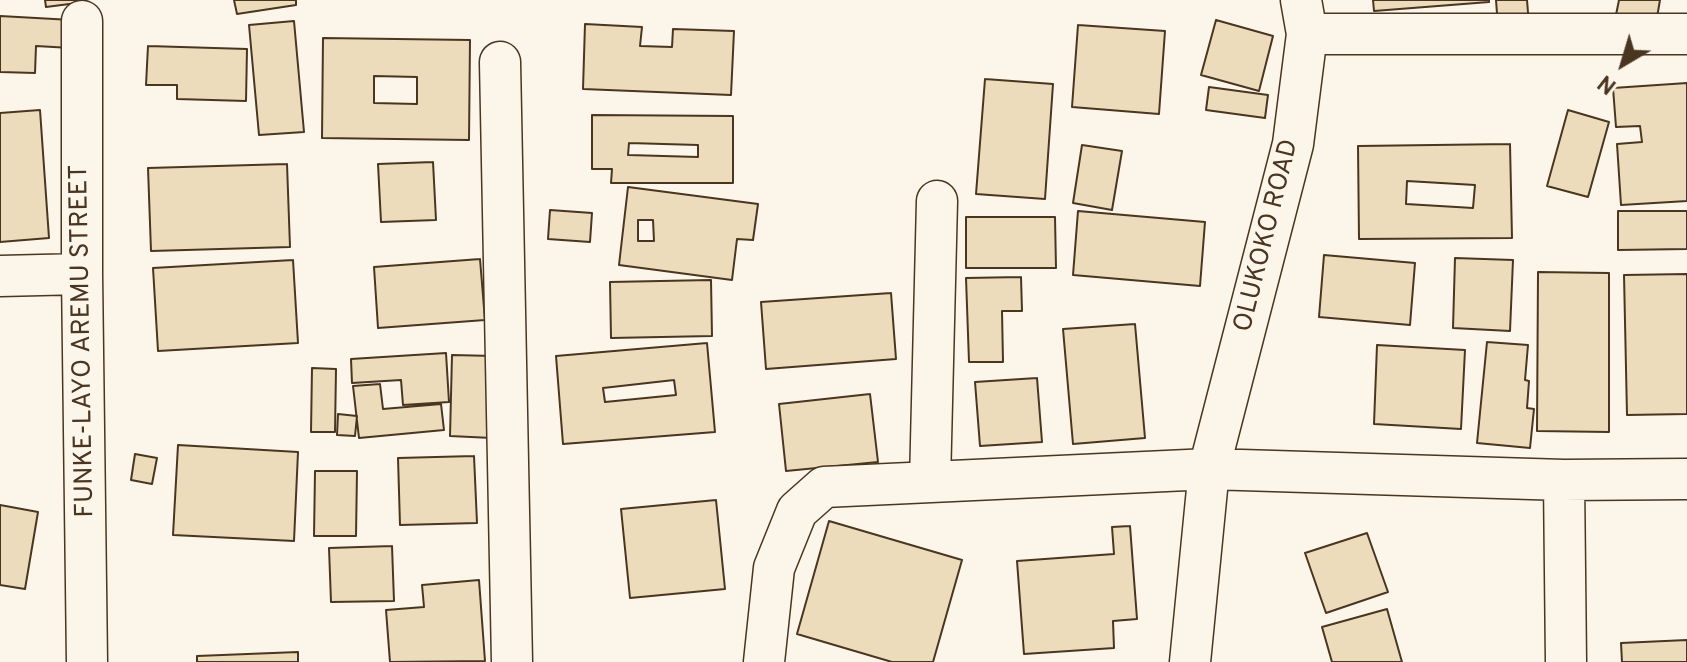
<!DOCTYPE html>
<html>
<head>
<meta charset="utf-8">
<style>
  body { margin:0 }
  #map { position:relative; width:1687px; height:662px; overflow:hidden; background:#fbf6e9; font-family:Overpass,sans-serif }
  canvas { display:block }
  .north { position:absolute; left:1583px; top:24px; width:80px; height:80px; -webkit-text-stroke:6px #fbf6e9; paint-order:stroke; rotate:218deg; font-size:22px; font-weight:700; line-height:32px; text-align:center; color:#4a3520 }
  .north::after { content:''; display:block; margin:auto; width:28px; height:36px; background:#4a3520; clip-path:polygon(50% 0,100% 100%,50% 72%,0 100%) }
</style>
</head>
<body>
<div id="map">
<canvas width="1687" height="662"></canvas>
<div class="north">N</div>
</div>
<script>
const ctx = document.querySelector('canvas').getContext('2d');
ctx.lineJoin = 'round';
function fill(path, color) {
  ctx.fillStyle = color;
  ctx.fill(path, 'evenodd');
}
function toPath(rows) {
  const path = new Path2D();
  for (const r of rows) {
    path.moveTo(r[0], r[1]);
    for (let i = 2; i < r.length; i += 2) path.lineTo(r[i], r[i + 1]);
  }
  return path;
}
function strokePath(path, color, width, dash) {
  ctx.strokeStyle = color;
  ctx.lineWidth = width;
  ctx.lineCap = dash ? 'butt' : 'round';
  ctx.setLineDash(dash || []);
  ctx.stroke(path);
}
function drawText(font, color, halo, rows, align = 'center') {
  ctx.font = font + ' Overpass,sans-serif';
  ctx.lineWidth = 6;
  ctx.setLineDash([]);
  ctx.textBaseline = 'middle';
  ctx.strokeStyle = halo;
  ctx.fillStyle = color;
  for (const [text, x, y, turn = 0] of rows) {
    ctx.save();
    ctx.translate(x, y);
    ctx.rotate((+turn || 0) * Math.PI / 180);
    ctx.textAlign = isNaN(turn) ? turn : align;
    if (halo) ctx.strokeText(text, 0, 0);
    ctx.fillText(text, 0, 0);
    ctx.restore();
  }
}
const building = toPath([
  [45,0,85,0,85,2,46,7,45,0],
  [234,0,296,0,296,5,237,14,234,0],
  [1373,0,1489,0,1489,2,1374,11,1373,0],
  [1496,0,1527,0,1529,25,1498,27,1496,0],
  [1619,0,1660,0,1656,23,1616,15,1619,0],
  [0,16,72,20,71,48,36,46,35,73,0,72,0,16],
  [1216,20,1273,36,1259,91,1201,75,1216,20],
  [294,21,304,132,259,135,249,25,294,21],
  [585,24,642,27,640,46,672,47,673,29,734,31,731,95,583,89,585,24],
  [1078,25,1165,31,1159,114,1072,107,1078,25],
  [323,38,470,40,469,140,322,138,323,38],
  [374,76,417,77,417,104,374,103,374,76],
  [148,46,247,49,246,101,177,99,177,85,146,85,148,46],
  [985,79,1053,84,1045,199,976,194,985,79],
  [1687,83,1687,201,1621,205,1617,144,1642,142,1640,126,1616,127,1613,88,1687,83],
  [1209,87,1268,95,1265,118,1206,110,1209,87],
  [40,110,49,238,0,242,0,113,40,110],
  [1568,110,1609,122,1588,197,1547,186,1568,110],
  [592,115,733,116,733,183,611,183,612,169,592,169,592,115],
  [629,143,698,145,698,157,628,155,629,143],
  [1510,144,1512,238,1359,239,1358,146,1510,144],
  [1407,181,1475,185,1473,208,1406,204,1407,181],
  [1082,145,1122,151,1112,210,1073,203,1082,145],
  [433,162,436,220,381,222,378,164,433,162],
  [287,164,290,247,151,251,148,168,287,164],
  [628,187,758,204,753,240,737,239,732,280,619,265,628,187],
  [638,220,653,220,654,241,638,241,638,220],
  [550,210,592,213,590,242,548,239,550,210],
  [1078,211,1205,222,1200,286,1073,275,1078,211],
  [1618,211,1687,211,1687,249,1618,250,1618,211],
  [966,217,1055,217,1056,268,966,268,966,217],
  [1324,255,1415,263,1410,325,1319,317,1324,255],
  [1455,258,1513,260,1510,331,1453,328,1455,258],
  [480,259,485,320,378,328,374,267,480,259],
  [293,260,298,343,158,351,153,268,293,260],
  [1538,272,1609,273,1609,432,1537,431,1538,272],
  [1687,274,1687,414,1627,415,1624,275,1687,274],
  [1021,277,1022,311,1002,311,1003,362,969,362,966,278,1021,277],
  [711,280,712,336,611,338,610,282,711,280],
  [891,293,896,359,766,369,761,302,891,293],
  [1135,324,1145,438,1073,444,1063,329,1135,324],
  [1487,342,1528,345,1525,380,1529,381,1527,408,1534,409,1530,448,1477,443,1487,342],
  [707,343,715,432,563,444,556,356,707,343],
  [674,380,676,395,605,402,603,388,674,380],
  [1377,345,1465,350,1461,429,1374,424,1377,345],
  [446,353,449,402,403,405,401,380,352,383,351,359,446,353],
  [452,355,494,356,492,438,450,436,452,355],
  [312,368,336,369,335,432,311,432,312,368],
  [1037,378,1042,442,980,446,975,382,1037,378],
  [380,384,383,409,441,404,444,430,359,438,353,386,380,384],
  [870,394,878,462,786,471,779,404,870,394],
  [338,414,357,416,355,436,337,435,338,414],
  [178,445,298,452,294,541,173,535,178,445],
  [135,454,157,458,152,484,131,480,135,454],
  [474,456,477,523,400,525,398,458,474,456],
  [315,471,357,471,356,536,314,536,315,471],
  [716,500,725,589,630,598,621,509,716,500],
  [0,505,38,512,25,589,0,585,0,505],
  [829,521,962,560,933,662,892,662,797,634,829,521],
  [1130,526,1137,619,1113,621,1114,648,1024,654,1017,561,1114,554,1112,527,1130,526],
  [1367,533,1388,592,1326,613,1305,553,1367,533],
  [392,546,394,601,331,602,329,548,392,546],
  [479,580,485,661,390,662,386,610,424,607,422,585,479,580],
  [1387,609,1402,662,1332,662,1322,627,1387,609],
  [1687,640,1687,662,1622,662,1621,643,1687,640],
  [298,652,298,662,197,662,197,656,298,652]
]);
const minor = toPath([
  [82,21,82,274,87,662],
  [1307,34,1687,34],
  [500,62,512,662],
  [0,276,82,274],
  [1564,480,1566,662],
  [930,482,937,201],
  [764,662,774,568,797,511,824,487,1209,469,1564,480,1687,479],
  [1190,662,1209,469,1293,144,1307,34,1301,0]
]);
const streetNames = [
  ["OLUKOKO ROAD",1268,236,-76],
  ["FUNKE-LAYO AREMU STREET",84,341,-91]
];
fill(building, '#ecdcbc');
strokePath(building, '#4a3520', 2);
strokePath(minor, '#4a3520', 43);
strokePath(minor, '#fbf6e9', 40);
drawText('26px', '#4a3520', '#fbf6e9', streetNames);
</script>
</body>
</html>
